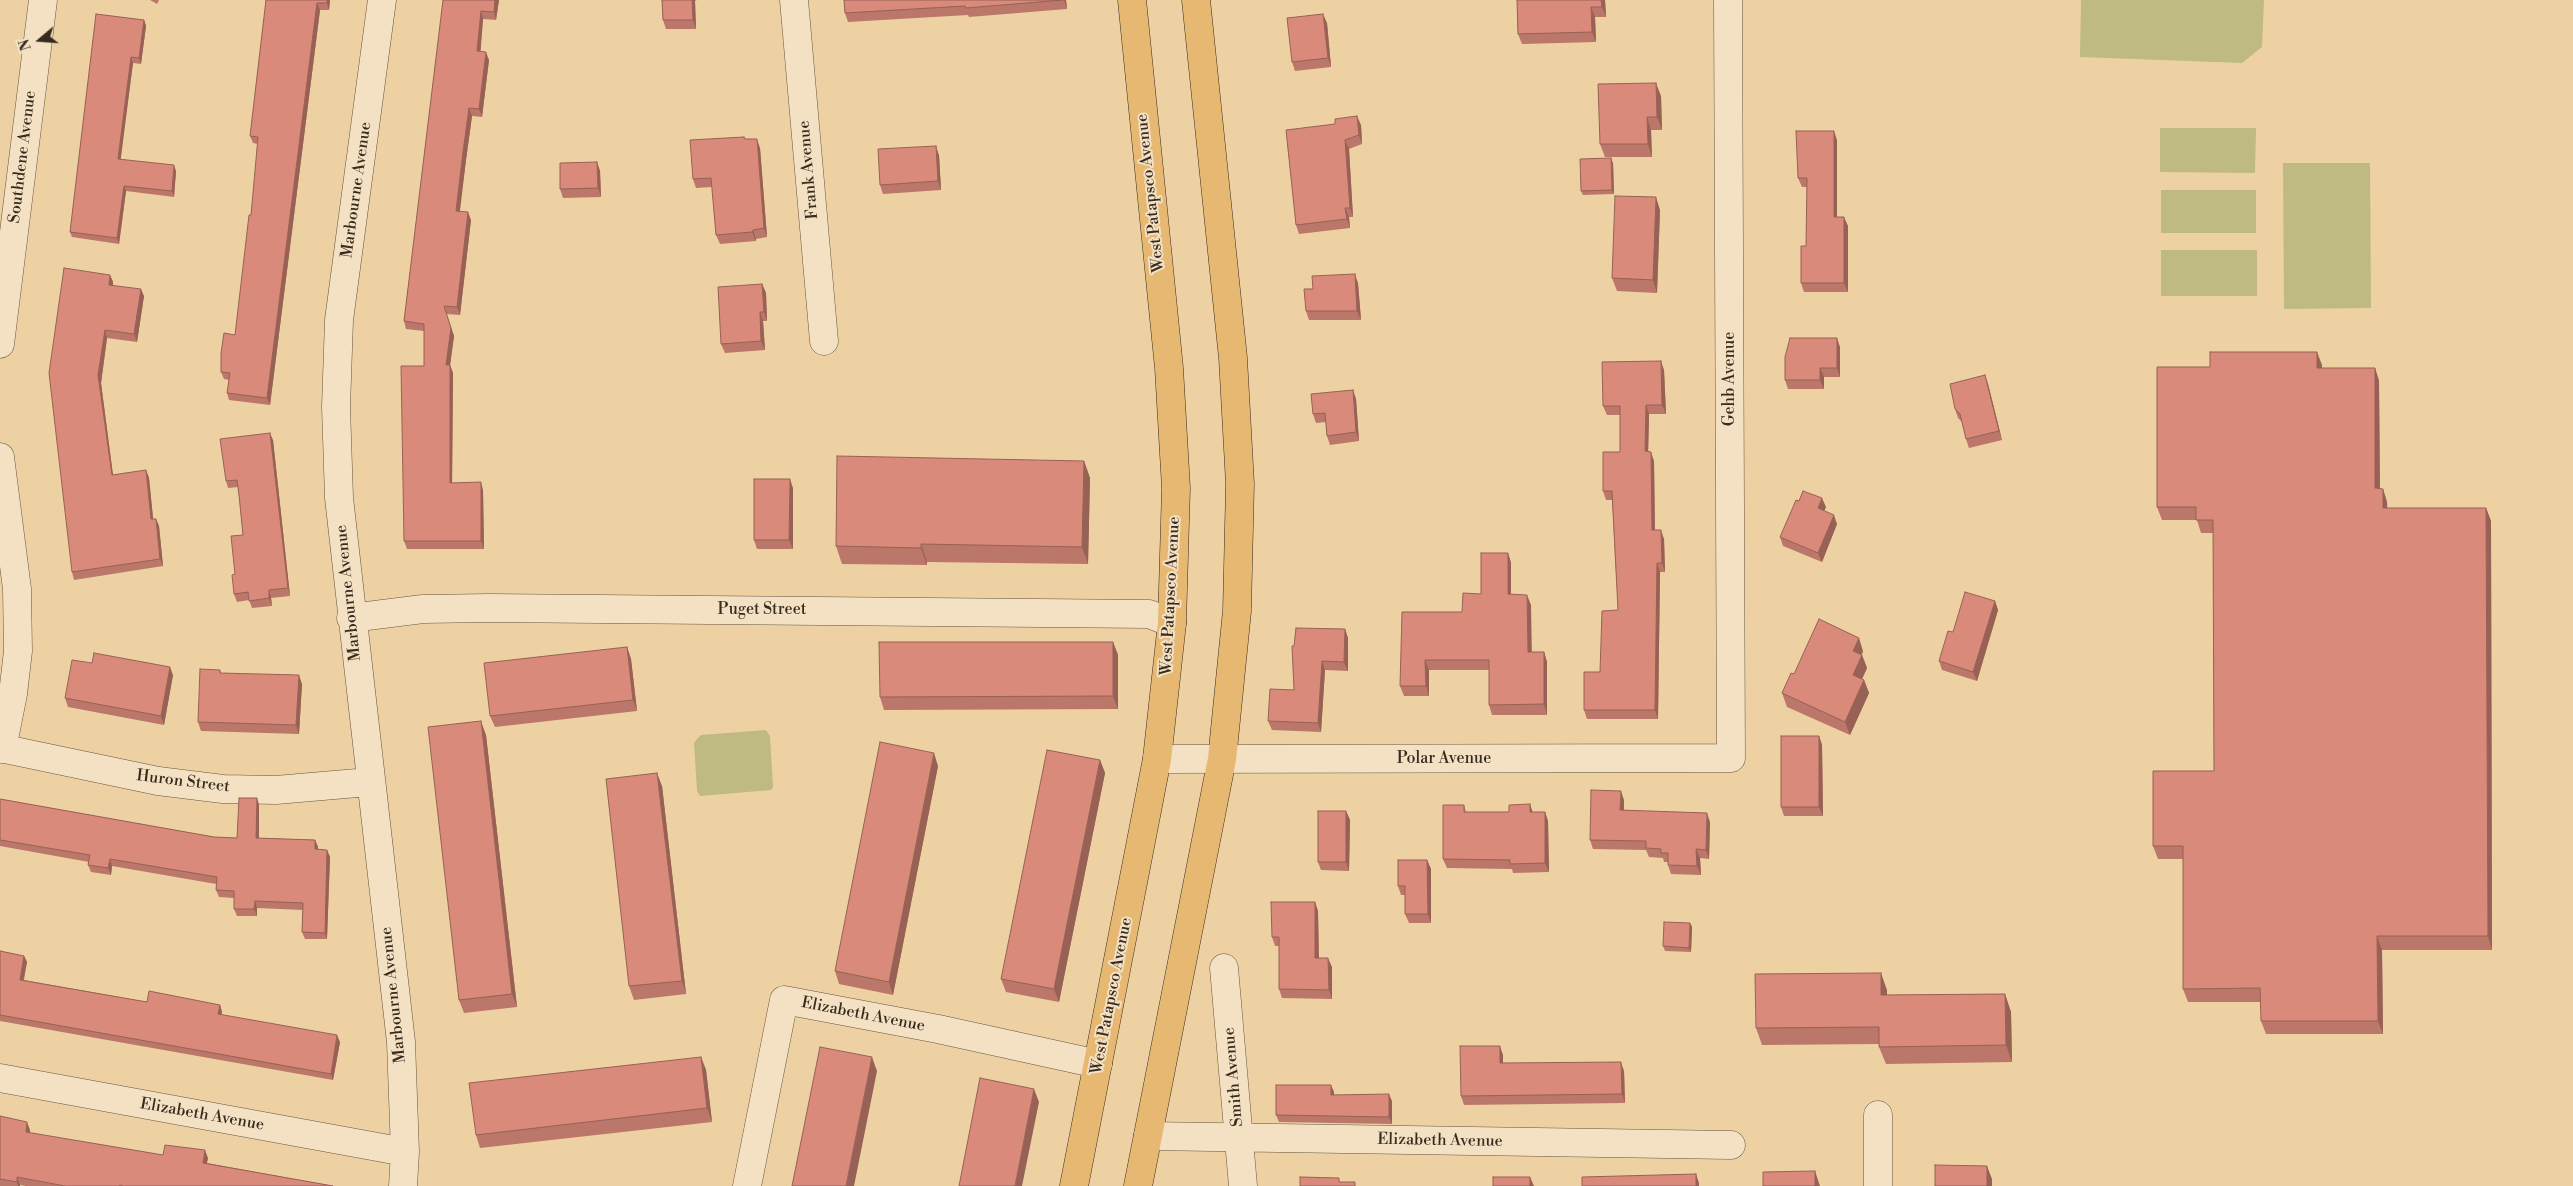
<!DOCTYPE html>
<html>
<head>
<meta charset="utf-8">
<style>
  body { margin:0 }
  #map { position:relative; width:2573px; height:1186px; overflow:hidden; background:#eed1a2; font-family:"Libre Bodoni",serif }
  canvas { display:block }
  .north { position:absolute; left:15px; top:15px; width:50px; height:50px; -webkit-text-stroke:4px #f4e1c3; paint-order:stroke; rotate:252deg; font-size:14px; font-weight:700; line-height:20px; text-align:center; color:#372b1f }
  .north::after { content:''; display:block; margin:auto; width:18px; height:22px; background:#372b1f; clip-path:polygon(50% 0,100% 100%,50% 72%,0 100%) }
</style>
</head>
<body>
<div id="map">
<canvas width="2573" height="1186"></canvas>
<div class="north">N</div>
</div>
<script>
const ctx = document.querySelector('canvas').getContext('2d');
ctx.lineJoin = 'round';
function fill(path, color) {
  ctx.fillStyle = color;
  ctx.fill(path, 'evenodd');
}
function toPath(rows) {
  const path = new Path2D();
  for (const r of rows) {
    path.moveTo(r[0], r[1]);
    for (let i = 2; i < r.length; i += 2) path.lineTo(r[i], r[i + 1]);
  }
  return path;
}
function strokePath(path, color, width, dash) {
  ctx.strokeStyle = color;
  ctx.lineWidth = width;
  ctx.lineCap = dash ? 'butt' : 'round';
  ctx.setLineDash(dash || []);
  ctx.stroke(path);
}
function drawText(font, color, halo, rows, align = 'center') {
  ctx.font = font + ' "Libre Bodoni",serif';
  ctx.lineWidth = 4;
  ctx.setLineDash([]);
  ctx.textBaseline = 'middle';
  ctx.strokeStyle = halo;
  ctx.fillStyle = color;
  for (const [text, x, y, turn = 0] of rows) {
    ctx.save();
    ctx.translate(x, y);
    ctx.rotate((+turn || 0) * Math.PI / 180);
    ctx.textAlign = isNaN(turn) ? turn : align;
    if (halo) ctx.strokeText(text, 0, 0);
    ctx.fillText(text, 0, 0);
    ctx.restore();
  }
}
const green = toPath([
  [2081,0,2264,0,2262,47,2242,63,2080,57],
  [2160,128,2256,128,2255,173,2160,172],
  [2283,163,2370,163,2371,308,2284,309],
  [2161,190,2256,190,2256,233,2161,233],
  [2161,250,2257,250,2257,296,2161,296],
  [766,730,770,736,773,787,771,790,700,796,697,791,694,743,697,739,701,735]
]);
const minor = toPath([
  [382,0,339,320,336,407,339,498,401,1042,405,1152,403,1186],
  [794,0,824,341],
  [0,344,43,0],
  [0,457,17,589,18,651,13,694,2,749],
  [351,618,423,609,489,608,1149,614,1172,623],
  [0,748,158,781,223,789,276,790,369,782],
  [1157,759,1731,758,1728,0],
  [1224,968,1243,1186],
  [0,1078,405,1152],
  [1878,1115,1878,1186],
  [1148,1136,1731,1145],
  [747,1186,784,1000,938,1029,1098,1064]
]);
const primary = toPath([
  [1074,1186,1157,759,1172,623,1176,488,1169,368,1132,0],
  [1138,1186,1222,759,1237,611,1240,484,1233,358,1196,0]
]);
const wall = toPath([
  [150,0,159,0,157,4],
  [266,0,330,0,329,10,320,10,270,405,229,400,227,393,229,380,224,379,221,372,235,335,251,215,258,144,253,143,250,136],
  [443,0,499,0,496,20,483,19,480,51,489,60,482,117,472,116,466,160,459,212,471,220,460,315,446,314,454,336,450,365,453,373,452,483,483,490,484,549,407,549,404,541,424,366,424,331,406,329,404,321],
  [662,0,697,0,695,1,696,29,666,29,663,20],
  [844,0,1066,0,1067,9,969,17,968,15,848,22,845,13],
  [1517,0,1605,0,1606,17,1595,17,1596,42,1522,44,1518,34],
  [96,14,144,20,146,26,141,64,133,63,120,159,176,171,174,197,126,191,119,244,72,237,70,232],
  [1327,23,1331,67,1295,71,1292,62],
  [1661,96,1662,130,1651,130,1652,157,1605,157,1600,144],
  [1361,125,1362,144,1349,149,1353,217,1349,217,1350,228,1299,234,1296,225,1286,130],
  [745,139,760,148,767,237,756,239,756,241,720,244,716,235,712,187,696,188,693,179],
  [1837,140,1837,217,1848,226,1848,292,1804,292,1801,283,1806,246,1807,187,1802,187,1798,178],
  [939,155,941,190,883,194,880,185],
  [597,162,600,171,601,197,563,198,560,189],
  [1613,163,1614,194,1583,195,1581,191],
  [1660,210,1657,293,1617,291,1612,278],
  [110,275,113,282,113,286,144,296,137,342,107,338,101,383,113,475,146,470,149,478,153,519,156,519,159,526,163,566,74,580,72,572],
  [1358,283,1361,320,1309,320,1306,311],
  [762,284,766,293,767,321,763,321,765,350,725,353,721,344],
  [1840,347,1840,377,1824,377,1824,389,1788,389,1785,380],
  [2322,365,2322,368,2375,368,2379,381,2380,489,2383,489,2387,502,2387,508,2486,508,2491,521,2492,950,2382,950,2383,1034,2266,1034,2261,1021,2261,1002,2188,1002,2183,989,2183,859,2158,859,2153,846,2214,771,2213,533,2201,533,2197,520,2162,520,2157,507],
  [1664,370,1666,414,1649,414,1648,452,1654,461,1655,530,1664,539,1665,572,1660,572,1658,719,1587,719,1584,710,1600,672,1618,610,1612,500,1606,500,1603,491,1620,452,1620,415,1607,415,1603,406],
  [1985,375,1988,384,2002,440,1969,448,1966,439,1962,422,1958,418,1955,409],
  [1353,390,1356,399,1359,441,1330,445,1327,436,1326,422,1316,423,1313,414],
  [273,440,290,596,271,598,272,606,252,608,249,600,237,602,234,594,235,574,243,535,238,487,228,488,226,481],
  [1084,461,1090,478,1088,564,927,562,927,565,842,564,836,546],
  [793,488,793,549,757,549,754,540],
  [1826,507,1824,511,1837,524,1822,562,1783,546,1780,537],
  [1508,553,1511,563,1511,595,1531,605,1531,652,1544,652,1547,662,1547,715,1492,715,1489,705,1489,670,1429,670,1429,696,1404,696,1400,686,1462,612,1481,594],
  [1995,601,1998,610,1977,681,1942,670,1939,661,1953,632],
  [1345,629,1348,638,1348,671,1325,670,1321,732,1272,730,1268,721,1294,690,1294,646],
  [1113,642,1118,655,1118,709,884,710,880,697],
  [627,647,631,659,637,711,495,727,490,716],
  [1863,651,1862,655,1867,668,1862,679,1864,680,1869,693,1850,735,1787,707,1782,693,1794,674],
  [92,663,173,675,164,725,68,707,65,698],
  [220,670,221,673,302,684,299,734,201,731,198,722],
  [486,735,517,1007,464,1013,459,1000],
  [1819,736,1822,745,1823,816,1784,816,1781,807],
  [1100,760,1105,773,1059,1002,1006,992,1001,979],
  [938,766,893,995,839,984,835,971],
  [662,786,686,994,634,1000,629,986],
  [257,798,259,805,259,838,315,840,318,847,318,850,327,850,330,857,327,939,305,939,302,932,303,910,257,908,257,916,237,916,234,909,234,898,219,897,216,890,216,884,112,866,111,875,91,872,88,865,89,862,0,846,0,799,214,837,237,838],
  [1624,800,1624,810,1710,822,1709,859,1700,858,1701,875,1671,874,1668,865,1668,862,1664,862,1663,858,1649,857,1646,850,1593,849,1590,840],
  [1464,805,1466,812,1545,812,1548,821,1549,872,1513,873,1512,869,1447,868,1443,859],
  [1346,811,1350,820,1349,871,1321,870,1318,862],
  [1427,860,1431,869,1431,923,1409,923,1405,914,1405,895,1401,895,1398,886],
  [1315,902,1318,911,1319,958,1332,967,1332,999,1282,998,1279,989,1279,946,1275,946,1272,937],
  [1690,923,1692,927,1691,952,1665,951,1663,946],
  [0,951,24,956,27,962,24,980,147,1002,220,1005,222,1012,221,1015,340,1042,333,1080,0,1021],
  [1887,990,1887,995,2005,994,2011,1012,2012,1062,1886,1064,1879,1047,1879,1044,1762,1045,1756,1028],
  [1503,1055,1503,1063,1624,1071,1625,1103,1464,1105,1461,1096],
  [701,1057,706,1070,712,1122,480,1148,476,1135],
  [1334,1092,1334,1095,1392,1101,1392,1124,1279,1122,1276,1115],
  [0,1116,30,1130,30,1133,163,1155,208,1158,207,1163,333,1186,26,1186,20,1185,20,1186,0,1186]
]);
const shadedWall = toPath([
  [327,0,330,0,329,10,327,3],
  [495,0,499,0,496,20,494,12],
  [692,0,695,0,695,1,696,29,693,20],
  [1064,0,1066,0,1067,9],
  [1601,0,1605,0,1606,17,1602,7],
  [317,3,320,10,270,405,267,398],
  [1591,7,1595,17,1596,42,1592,32],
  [481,11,483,19,480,59,477,51],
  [1323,14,1327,23,1331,67,1328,58],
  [144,20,146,26,141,64,139,58],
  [486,52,489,60,482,117,479,109],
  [131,57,133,63,120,165,118,159],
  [1656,83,1661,96,1662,130,1657,117],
  [469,108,472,116,466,160,459,219,456,211,463,152],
  [1357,116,1361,125,1362,144,1359,135],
  [1647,117,1651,130,1652,157,1648,144],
  [1834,131,1837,140,1837,226,1834,217],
  [757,139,760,148,767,237,764,228],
  [1345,140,1349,149,1353,217,1350,208],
  [936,146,939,155,941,190,938,181],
  [1611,158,1613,163,1614,194,1612,190],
  [597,162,600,171,601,197,598,188],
  [174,165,176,171,174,197,172,191],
  [124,186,126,191,119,244,117,238],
  [1656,197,1660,210,1657,293,1653,280],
  [1345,208,1349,217,1350,228,1347,219],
  [468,212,471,220,460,315,457,307],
  [1844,217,1848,226,1848,292,1844,283],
  [753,230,756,239,756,241,752,232],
  [1355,274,1358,283,1361,320,1357,311],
  [110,275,113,282,112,293,109,285],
  [762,284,766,293,767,321,764,312],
  [141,289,144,296,137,342,134,334],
  [444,306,454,336,449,373,446,365],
  [760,312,763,321,765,350,761,341],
  [105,330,107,338,101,383,114,483,112,475,98,375],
  [1837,338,1840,347,1840,377,1837,368],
  [2317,352,2322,365,2322,381,2317,368],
  [1661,361,1664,370,1666,414,1662,405],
  [450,365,453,373,452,490,450,483],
  [1820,368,1824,377,1824,389,1820,380],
  [2375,368,2379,381,2380,502,2375,488],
  [1985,375,1988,384,2002,440,1999,431],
  [1353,390,1356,399,1359,441,1356,432],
  [1646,405,1649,414,1648,460,1645,451],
  [270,433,273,440,290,596,288,588],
  [1651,452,1654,461,1655,539,1652,530],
  [1084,461,1090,478,1088,564,1082,547],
  [146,470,149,478,154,527,151,519],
  [790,479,793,488,793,549,789,540],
  [481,482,483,490,484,549,481,541],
  [2383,489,2387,502,2388,521,2383,508],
  [1822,498,1826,507,1821,517,1818,508],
  [2486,508,2491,521,2492,950,2488,936],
  [1834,515,1837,524,1822,562,1818,553],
  [156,519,159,526,163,566,160,559],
  [1661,530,1664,539,1665,572,1662,563],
  [921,544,927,562,927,565,921,548],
  [1508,553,1511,563,1511,605,1508,594],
  [1657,563,1660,572,1658,719,1655,710],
  [269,590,271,598,272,606,269,598],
  [1527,595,1531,605,1532,662,1528,652],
  [1995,601,1998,610,1977,681,1973,672],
  [1345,629,1348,638,1348,671,1344,662],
  [1859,638,1863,651,1857,664,1853,651],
  [1113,642,1118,655,1118,709,1113,696],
  [627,647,631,659,637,711,633,700],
  [1544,652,1547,662,1547,715,1544,704],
  [1862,655,1867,668,1858,688,1853,675],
  [1425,660,1429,670,1429,696,1426,686],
  [1322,661,1325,670,1321,732,1318,723],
  [170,667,173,675,164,725,161,716],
  [299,675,302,684,299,734,296,725],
  [1864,680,1869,693,1850,735,1845,722],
  [481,721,486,735,517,1007,512,994],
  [1819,736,1822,745,1823,816,1819,807],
  [934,753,938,766,893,995,889,982],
  [1100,760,1105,773,1059,1002,1054,989],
  [657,773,662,786,686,994,682,981],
  [1621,791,1624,800,1624,819,1620,810],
  [257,798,259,805,259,845,256,838],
  [1530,804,1533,813,1530,812],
  [1346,811,1350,820,1349,871,1346,862],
  [1545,812,1548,821,1549,872,1545,863],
  [1707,813,1710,822,1709,859,1706,850],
  [315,840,318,847,317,856,315,849],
  [1696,849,1700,858,1701,875,1697,866],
  [327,850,330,857,327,939,325,933],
  [110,859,112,866,111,875,108,868],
  [1427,860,1431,869,1431,923,1428,914],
  [255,901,257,908,257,916,254,909],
  [1315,902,1318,911,1319,967,1315,958],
  [1690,923,1692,927,1691,952,1689,948],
  [2377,936,2382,950,2383,1034,2378,1021],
  [24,956,27,962,22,986,20,980],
  [1328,958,1332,967,1332,999,1329,990],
  [1881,973,1887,990,1887,1012,1881,995],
  [2005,994,2011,1012,2012,1062,2006,1045],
  [220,1005,222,1012,220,1021,218,1014],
  [337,1035,340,1042,333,1080,331,1074],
  [1500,1046,1503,1055,1503,1072,1500,1063],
  [701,1057,706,1070,712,1122,707,1108],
  [872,1057,877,1071,854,1186,846,1186],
  [1621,1062,1624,1071,1625,1103,1622,1094],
  [1331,1085,1334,1092,1334,1102,1331,1095],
  [1034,1089,1039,1102,1022,1186,1015,1186],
  [1389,1094,1392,1101,1392,1124,1389,1117],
  [27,1122,30,1130,28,1140,26,1132],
  [205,1150,208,1158,205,1170,203,1163],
  [1987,1166,1992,1179,1992,1186,1987,1186],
  [1815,1171,1820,1186,1815,1186],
  [1696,1174,1699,1183,1699,1186,1696,1186],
  [17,1177,20,1185,20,1186,18,1186,17,1182],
  [1530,1177,1534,1186,1530,1186]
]);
const building = toPath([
  [266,0,327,0,327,3,317,3,267,398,227,393,230,373,221,372,221,353,224,333,235,335,249,215,251,215,258,137,250,136,266,0],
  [443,0,495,0,494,12,481,11,477,51,486,52,479,109,469,108,463,152,456,211,468,212,457,307,444,306,451,328,446,365,450,365,450,483,481,482,481,541,404,541,401,366,424,366,424,324,404,321,443,0],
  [662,0,692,0,693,20,663,20,662,0],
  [844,0,1063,0,966,8,965,6,845,13,844,0],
  [1517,0,1601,0,1602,7,1591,7,1592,32,1518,34,1517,0],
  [96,14,144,20,139,58,131,57,118,159,174,165,172,191,124,186,117,238,70,232,96,14],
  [1323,14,1328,58,1292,62,1287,18,1323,14],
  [1656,83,1657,117,1647,117,1648,144,1600,144,1598,84,1656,83],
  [1357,116,1359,135,1345,140,1350,208,1345,208,1347,219,1296,225,1286,130,1335,124,1335,119,1357,116],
  [1796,131,1834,131,1834,217,1844,217,1844,283,1801,283,1801,246,1806,246,1807,178,1798,178,1796,131],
  [744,137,745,139,757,139,764,228,753,230,752,232,716,235,711,178,693,179,690,140,744,137],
  [936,146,938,181,880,185,878,149,936,146],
  [1611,158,1612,190,1581,191,1580,159,1611,158],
  [597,162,598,188,560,189,560,163,597,162],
  [1615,196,1656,197,1653,280,1612,278,1615,196],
  [64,268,110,275,109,285,141,289,134,334,105,330,98,375,112,475,146,470,151,519,156,519,160,559,72,572,49,373,64,268],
  [1355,274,1357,311,1306,311,1304,289,1313,289,1312,276,1355,274],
  [762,284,764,312,760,312,761,341,721,344,718,287,762,284],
  [1790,338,1837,338,1837,368,1820,368,1820,380,1785,380,1785,357,1790,338],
  [2210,352,2317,352,2317,368,2375,368,2375,488,2383,489,2383,508,2486,508,2488,936,2377,936,2378,1021,2261,1021,2260,988,2183,989,2183,846,2153,846,2153,771,2214,771,2213,520,2196,520,2196,507,2157,507,2157,367,2210,367,2210,352],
  [1661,361,1662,405,1646,405,1645,451,1651,452,1652,530,1661,530,1662,563,1657,563,1655,710,1584,710,1584,672,1600,672,1602,611,1618,610,1612,491,1603,491,1603,452,1620,452,1620,406,1603,406,1602,362,1661,361],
  [1985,375,1999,431,1966,439,1960,414,1955,409,1950,384,1985,375],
  [1353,390,1356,432,1327,436,1325,413,1313,414,1311,394,1353,390],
  [270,433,288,588,269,590,269,598,249,601,248,592,234,594,232,575,235,574,231,536,243,535,239,495,237,480,226,481,220,439,270,433],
  [837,456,1084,461,1082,547,921,544,921,548,836,546,837,456],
  [754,479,790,479,789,540,754,540,754,479],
  [1803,491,1822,498,1818,508,1834,515,1818,553,1780,537,1796,500,1799,501,1803,491],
  [1481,553,1508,553,1508,594,1527,595,1528,652,1544,652,1544,704,1489,705,1489,660,1425,660,1426,686,1400,686,1402,612,1462,612,1463,593,1481,594,1481,553],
  [1965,592,1995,601,1973,672,1939,661,1948,631,1953,632,1965,592],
  [1819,619,1859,638,1853,651,1862,655,1853,675,1864,680,1845,722,1782,693,1791,673,1794,674,1819,619],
  [1296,628,1345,629,1344,662,1322,661,1318,723,1268,721,1270,689,1294,690,1292,646,1294,646,1296,628],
  [879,642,1113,642,1113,696,880,697,879,642],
  [627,647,633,700,490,716,484,663,627,647],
  [94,653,170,667,161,716,65,698,72,660,92,663,94,653],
  [200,669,220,670,220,673,299,675,296,725,198,722,200,669],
  [481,721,512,994,459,1000,428,727,481,721],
  [1781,736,1819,736,1819,807,1781,807,1781,736],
  [880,742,934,753,889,982,835,971,880,742],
  [1047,750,1100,760,1054,989,1001,979,1047,750],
  [657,773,682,981,629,986,606,779,657,773],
  [1591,790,1621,791,1620,810,1707,813,1706,850,1696,849,1697,866,1668,865,1668,853,1661,853,1661,849,1646,848,1646,841,1590,840,1591,790],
  [239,798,257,798,256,838,315,840,315,849,327,850,325,933,302,932,303,903,255,901,254,909,234,909,234,891,216,890,217,877,110,859,108,868,88,865,90,855,0,840,0,799,214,837,237,838,239,798],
  [1530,804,1530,812,1545,812,1545,863,1510,864,1510,860,1443,859,1443,805,1464,805,1464,812,1509,812,1509,805,1530,804],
  [1318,811,1346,811,1346,862,1318,862,1318,811],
  [1398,860,1427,860,1428,914,1405,914,1405,886,1398,886,1398,860],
  [1271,902,1315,902,1315,958,1328,958,1329,990,1279,989,1279,937,1272,937,1271,902],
  [1664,922,1690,923,1689,948,1663,946,1664,922],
  [0,951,24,956,20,980,147,1002,149,991,220,1005,218,1014,337,1035,331,1074,0,1015,0,951],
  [1881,973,1881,995,2005,994,2006,1045,1879,1047,1879,1027,1756,1028,1755,974,1881,973],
  [1460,1046,1500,1046,1500,1063,1621,1062,1622,1094,1461,1096,1460,1046],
  [820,1047,872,1057,846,1186,792,1186,820,1047],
  [701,1057,707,1108,476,1135,469,1083,701,1057],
  [980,1078,1034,1089,1015,1186,959,1186,980,1078],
  [1276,1085,1331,1085,1331,1095,1389,1094,1389,1117,1276,1115,1276,1085],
  [0,1116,27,1122,26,1132,163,1155,165,1145,205,1150,203,1163,333,1186,122,1186,122,1185,118,1186,65,1186,17,1177,17,1182,0,1179,0,1116],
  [1935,1165,1987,1166,1987,1186,1935,1186,1935,1165],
  [1815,1171,1815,1186,1763,1186,1763,1172,1815,1171],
  [1696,1174,1696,1186,1582,1186,1582,1177,1696,1174],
  [1300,1177,1339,1178,1339,1182,1355,1182,1355,1186,1300,1186,1300,1177],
  [1493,1177,1530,1177,1530,1186,1493,1186,1493,1177]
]);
const streetNames = [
  ["Southdene Avenue",23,157,-83],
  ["Frank Avenue",809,170,-95],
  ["Marbourne Avenue",357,190,-82],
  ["West Patapsco Avenue",1151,193,-96],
  ["Gehb Avenue",1730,379,-90],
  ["Marbourne Avenue",349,593,-96],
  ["West Patapsco Avenue",1171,596,-87],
  ["Puget Street",762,610],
  ["Polar Avenue",1444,759],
  ["Huron Street",183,782,7],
  ["Marbourne Avenue",394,995,-96],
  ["West Patapsco Avenue",1112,996,-79],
  ["Elizabeth Avenue",863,1015,11],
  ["Smith Avenue",1234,1077,-95],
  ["Elizabeth Avenue",202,1115,10],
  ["Elizabeth Avenue",1440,1141,1]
];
fill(green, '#beba81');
strokePath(minor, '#655440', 29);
strokePath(primary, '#372b1f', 29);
strokePath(minor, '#f4e1c3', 28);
strokePath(primary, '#e7b871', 28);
fill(wall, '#bb7769');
fill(shadedWall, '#986155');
fill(building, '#d98a7a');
strokePath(building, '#986155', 1);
drawText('16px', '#372b1f', '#f4e1c3', streetNames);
</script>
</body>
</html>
